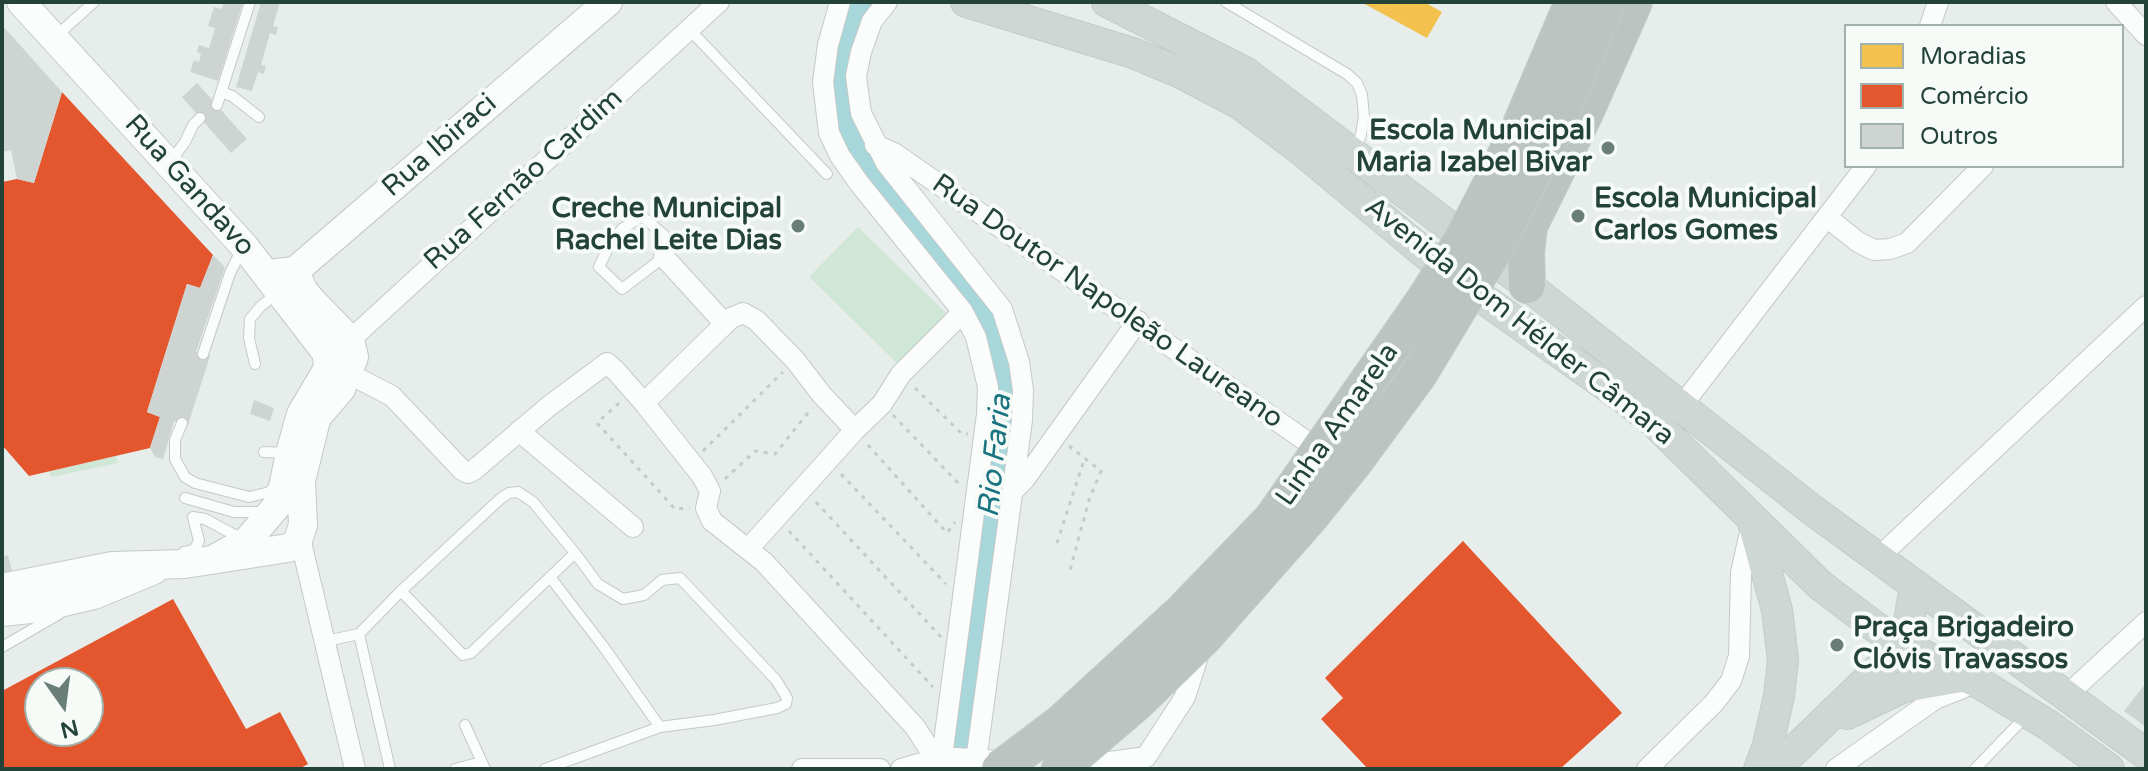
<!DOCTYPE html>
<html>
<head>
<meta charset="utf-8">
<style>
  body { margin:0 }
  #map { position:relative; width:2148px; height:771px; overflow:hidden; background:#e7edea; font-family:"Varela Round",sans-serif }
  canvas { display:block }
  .frame { position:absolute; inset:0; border:4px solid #234238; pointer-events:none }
  .legend { position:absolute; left:1844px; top:24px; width:280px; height:144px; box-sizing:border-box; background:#f6fbf8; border:2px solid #a2b1ab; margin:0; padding:10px 14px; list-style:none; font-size:24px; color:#234238 }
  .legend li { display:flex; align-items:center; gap:16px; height:40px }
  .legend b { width:40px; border:2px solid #a2b1ab }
  .north { position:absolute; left:24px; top:667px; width:80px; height:80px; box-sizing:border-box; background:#f6fbf8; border:2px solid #a2b1ab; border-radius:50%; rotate:166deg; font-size:22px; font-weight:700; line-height:32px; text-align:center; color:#234238 }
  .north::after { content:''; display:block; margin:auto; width:28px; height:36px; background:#687e76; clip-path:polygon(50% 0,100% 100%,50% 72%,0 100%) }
</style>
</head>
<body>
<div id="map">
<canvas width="2148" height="771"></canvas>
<div class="frame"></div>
<ul class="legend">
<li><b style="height:22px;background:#f2c14e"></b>Moradias</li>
<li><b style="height:22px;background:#e4572e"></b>Comércio</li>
<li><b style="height:22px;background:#ced4d1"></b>Outros</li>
</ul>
<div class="north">N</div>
</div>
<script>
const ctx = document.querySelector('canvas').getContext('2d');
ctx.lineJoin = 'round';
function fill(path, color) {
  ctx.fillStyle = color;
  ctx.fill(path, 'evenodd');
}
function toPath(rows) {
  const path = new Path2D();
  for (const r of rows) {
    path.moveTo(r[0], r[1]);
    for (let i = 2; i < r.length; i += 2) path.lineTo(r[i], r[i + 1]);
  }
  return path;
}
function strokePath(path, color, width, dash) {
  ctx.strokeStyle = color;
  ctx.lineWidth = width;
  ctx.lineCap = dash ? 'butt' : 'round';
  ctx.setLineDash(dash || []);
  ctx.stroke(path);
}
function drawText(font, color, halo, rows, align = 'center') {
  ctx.font = font + ' "Varela Round",sans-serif';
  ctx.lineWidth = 8;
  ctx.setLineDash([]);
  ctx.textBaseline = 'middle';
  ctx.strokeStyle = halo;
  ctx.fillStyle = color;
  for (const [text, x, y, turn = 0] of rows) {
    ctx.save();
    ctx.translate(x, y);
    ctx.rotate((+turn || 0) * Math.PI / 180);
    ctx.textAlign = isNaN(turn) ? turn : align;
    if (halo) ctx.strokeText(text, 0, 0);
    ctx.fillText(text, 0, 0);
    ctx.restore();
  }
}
const green = toPath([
  [858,227,947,314,898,364,809,277],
  [116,456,118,463,51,477,49,471]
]);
const homes = toPath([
  [1361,2,1424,2,1442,12,1427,38]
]);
const shops = toPath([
  [62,92,213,255,200,288,187,284,147,412,160,417,150,448,29,476,2,445,2,182,17,179,34,183],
  [1463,541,1622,713,1560,769,1368,769,1321,719,1343,698,1325,678],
  [173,599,246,729,280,712,308,764,299,769,2,769,2,691],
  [40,683,88,683,88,731,40,731]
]);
const river = toPath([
  [864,2,842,53,840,90,846,123,860,154,981,309,998,346,1006,386,1005,424,958,769]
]);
const building = toPath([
  [224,2,243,2,218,81,190,72,194,60,199,62,201,54,197,52,199,45,209,48,215,28,208,26,214,7,222,9],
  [261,2,280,2,273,26,278,27,276,35,270,33,261,65,266,66,264,74,258,72,252,91,236,87],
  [2,25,62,92,34,183,17,179,11,150,2,152],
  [197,83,247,139,231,153,182,97],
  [213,255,225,267,196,352,210,356,188,425,174,421,163,459,155,457,150,448,160,417,147,412,187,284,200,288],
  [254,400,274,408,270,421,250,414],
  [8,555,13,575,2,577,2,557],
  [2146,683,2146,727,2124,711]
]);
const path = toPath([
  [915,388,962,434,968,434],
  [619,403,597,423,675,509,690,508],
  [893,415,960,485],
  [868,445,947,533,955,522],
  [1069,446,1101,471,1089,500,1069,574],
  [703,451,783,372],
  [841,474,946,584],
  [725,479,755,451,775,454,812,408],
  [816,502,941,637],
  [789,531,933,687],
  [1057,543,1085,457]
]);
const lane = toPath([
  [1226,2,1347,74,1357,83,1362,95,1364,116,1361,135,1355,149],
  [689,29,827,174],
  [54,38,94,2],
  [221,92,232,96,259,117],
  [217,105,250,2],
  [170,162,185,142,193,125,200,118],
  [642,216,664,235,664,257,622,289,599,267,609,246,622,229,642,216],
  [203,354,230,273,243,247],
  [255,364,249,338,250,319,260,307,278,292],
  [182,423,175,440,175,459,185,477,195,483,249,497,270,492,276,483],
  [264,452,288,453],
  [185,498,234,512,263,512],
  [193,517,205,519,242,539],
  [184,552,194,550,199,541,193,517],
  [550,577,603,646,660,727],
  [359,634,390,769],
  [326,641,359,634,401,591],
  [2,647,59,614],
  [465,725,485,769],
  [455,769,481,762],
  [545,769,660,727,714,720,777,708,786,704,787,698,776,680,680,578,662,580,644,595,623,599,598,584,575,553,533,502,518,492,509,493,500,499,401,591,463,655,471,653,575,553],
  [1975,769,2027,715]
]);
const street = toPath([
  [840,2,828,45,823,82,829,133,840,156,859,183,963,312,976,337,988,387,987,414,942,757],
  [887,2,872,21,861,52,856,76,861,113,886,163,1002,309,1019,362,1023,390,1022,420,976,761],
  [2116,2,2146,35],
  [1930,26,1938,2],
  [875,145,894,153,1326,455],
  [1828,218,1858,242,1874,250,1890,249,1907,243,1983,166],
  [664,257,725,324],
  [339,344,350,340,719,2],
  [338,368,392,396,462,470,468,473,474,470,549,406,607,363,616,371,644,403,702,476,710,491,706,508,712,521,764,562,915,727,935,758],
  [644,403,731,318,743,313,756,320,795,360,822,395,855,430],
  [1680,408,1866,166],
  [519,431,633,527],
  [1012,492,1024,480,1138,321],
  [300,538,355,769],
  [749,548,855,430,882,404,901,374,963,312],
  [1878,558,2146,306],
  [2066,696,2146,622],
  [1071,762,1110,762,1146,757,1185,697,1201,647],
  [802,769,880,769],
  [901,769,942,757,1011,762],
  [1647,769,1714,703,1731,681,1739,656,1741,573,1751,528],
  [1836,769,1935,699,1963,688]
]);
const secondary = toPath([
  [21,2,244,246,325,351,328,360,327,370,301,414,290,453,280,502,247,541,216,558],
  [276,273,295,271,608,2],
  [2,588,112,566,185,564,288,548,297,543,303,525,301,481,315,424,317,417,341,389,354,357,350,340,312,301,303,290,295,271],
  [2,612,39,608,94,595,154,570]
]);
const primary = toPath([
  [966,2,1133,53,1181,73,1240,104,1301,150,1457,280,1622,397,1654,422,1820,585,1874,626,1900,643,1984,686,2048,725,2109,769],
  [1107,2,1245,72,1527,285,1811,509,2146,754],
  [1753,522,1777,610,1783,660,1779,696,1768,745,1759,769],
  [1847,714,1904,687,1966,676],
  [1775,769,1892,656,1908,627,1915,586]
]);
const highway = toPath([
  [1527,285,1526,253,1529,226,1584,115,1634,2]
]);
const highwayBridge = toPath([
  [1000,769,1061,723,1182,612,1272,519,1425,299,1462,241,1520,127,1573,2],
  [1059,769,1136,703,1205,636,1309,518,1355,461,1419,374,1489,258,1549,142,1607,2]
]);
const markers = [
  [1608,148,8,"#687e76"],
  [1578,216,8,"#687e76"],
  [798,226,8,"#687e76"],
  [1837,645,8,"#687e76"]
];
const poiNames = [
  ["Escola Municipal",1592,132],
  ["Maria Izabel Bivar",1592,164],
  ["Escola Municipal",1594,200,"left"],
  ["Carlos Gomes",1594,232,"left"],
  ["Creche Municipal",782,210],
  ["Rachel Leite Dias",782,242],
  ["Praça Brigadeiro",1853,629,"left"],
  ["Clóvis Travassos",1853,661,"left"]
];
const streetNames = [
  ["Rua Ibiraci",440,146,-41],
  ["Rua Fernão Cardim",524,180,-42],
  ["Rua Gandavo",189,186,48],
  ["Rua Doutor Napoleão Laureano",1107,302,35],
  ["Avenida Dom Hélder Câmara",1519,322,38],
  ["Linha Amarela",1338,425,-55]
];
const waterNames = [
  ["Rio Faria",996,456,-84]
];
fill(green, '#d0e6d6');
fill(homes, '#f2c14e');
fill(shops, '#e4572e');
strokePath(river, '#a7d6db', 28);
fill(building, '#ced4d1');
strokePath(lane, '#c4cac7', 12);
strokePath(street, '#c4cac7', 22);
strokePath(secondary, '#c3cac7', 30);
strokePath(primary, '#c2ccc8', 32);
strokePath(highway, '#c2ccc8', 38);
strokePath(path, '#c2ccc8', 3, [4, 6]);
strokePath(lane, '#fbfcfc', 10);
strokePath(street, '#fbfcfc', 20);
strokePath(secondary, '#fbfcfc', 28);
strokePath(primary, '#cfd7d5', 30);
strokePath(highway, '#bbc4c1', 36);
strokePath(highwayBridge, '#c2ccc8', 38, []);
strokePath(highwayBridge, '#bbc4c1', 36);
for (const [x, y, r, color] of markers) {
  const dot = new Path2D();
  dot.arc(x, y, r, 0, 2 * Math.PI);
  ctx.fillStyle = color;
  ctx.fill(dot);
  strokePath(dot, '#f6fbf8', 3);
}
drawText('bold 28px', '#234238', '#f6fbf8', poiNames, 'right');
drawText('28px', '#234238', '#f6fbf8', streetNames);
drawText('italic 30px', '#1a7380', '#f6fbf8', waterNames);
</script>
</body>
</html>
